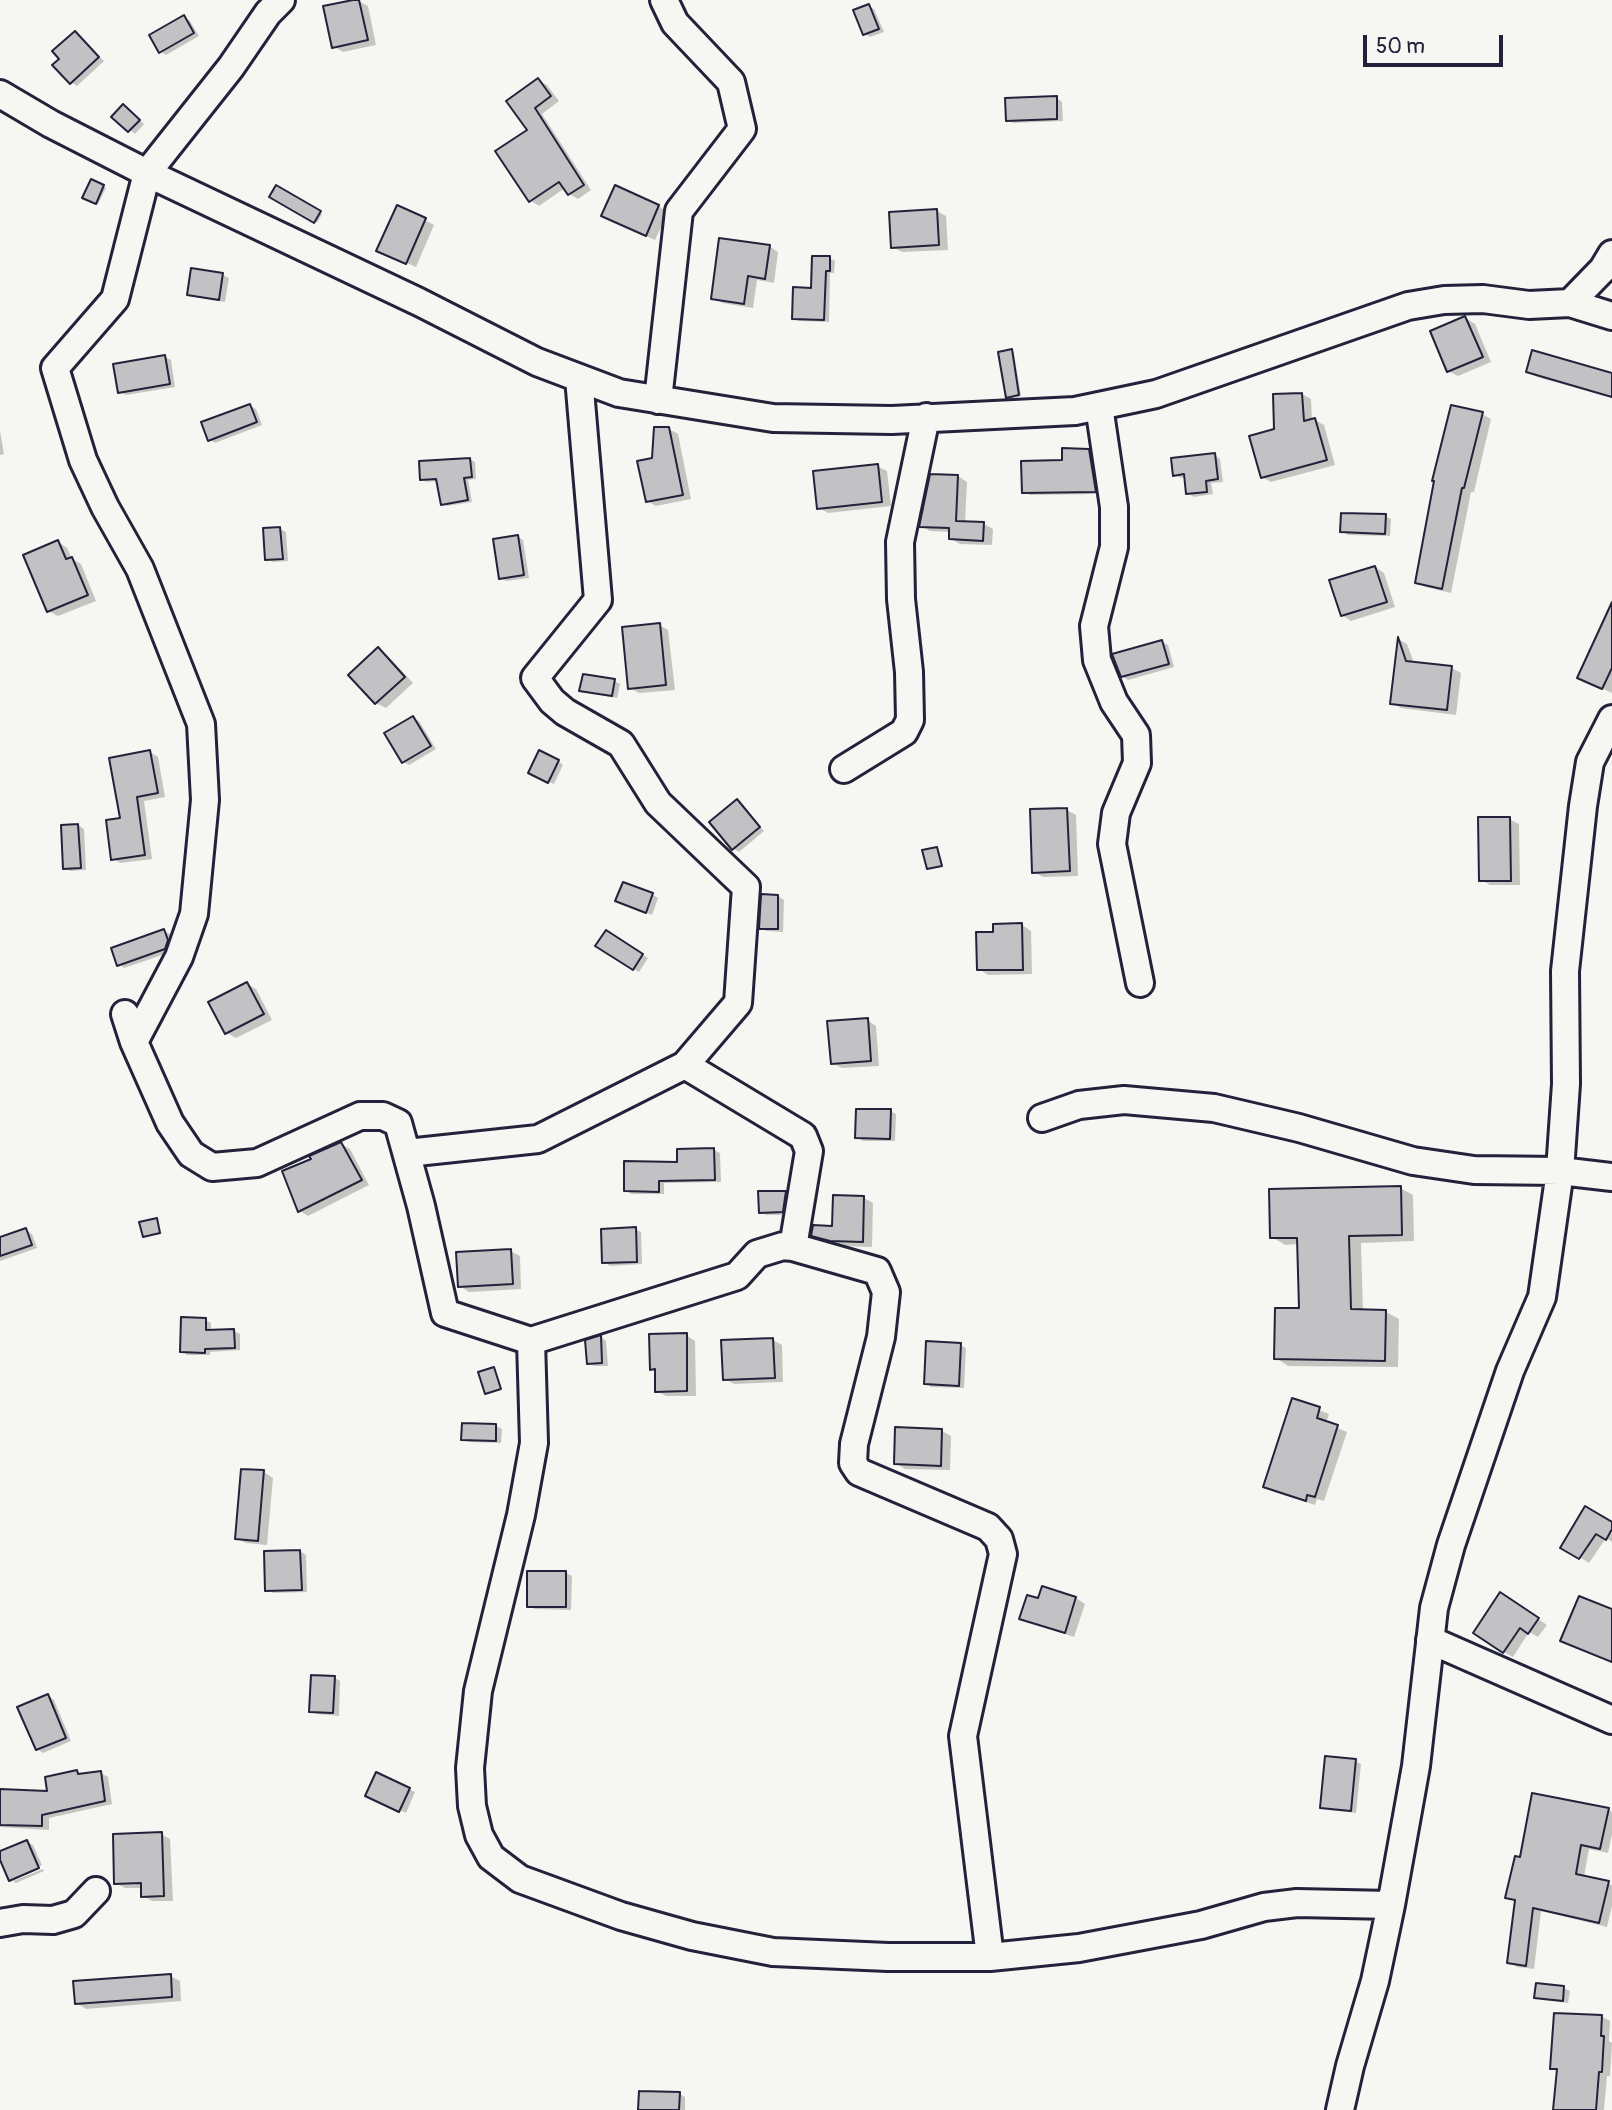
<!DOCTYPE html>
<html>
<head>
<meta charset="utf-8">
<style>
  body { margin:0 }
  #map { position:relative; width:1612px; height:2110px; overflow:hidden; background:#f6f6f2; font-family:Pangolin,sans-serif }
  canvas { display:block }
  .scale { position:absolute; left:1363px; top:35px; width:140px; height:32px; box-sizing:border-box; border:4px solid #22223b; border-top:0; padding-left:9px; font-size:21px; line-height:24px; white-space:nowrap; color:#22223b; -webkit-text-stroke:5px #f6f6f2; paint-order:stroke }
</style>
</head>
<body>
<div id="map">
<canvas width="1612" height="2110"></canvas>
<div class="scale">50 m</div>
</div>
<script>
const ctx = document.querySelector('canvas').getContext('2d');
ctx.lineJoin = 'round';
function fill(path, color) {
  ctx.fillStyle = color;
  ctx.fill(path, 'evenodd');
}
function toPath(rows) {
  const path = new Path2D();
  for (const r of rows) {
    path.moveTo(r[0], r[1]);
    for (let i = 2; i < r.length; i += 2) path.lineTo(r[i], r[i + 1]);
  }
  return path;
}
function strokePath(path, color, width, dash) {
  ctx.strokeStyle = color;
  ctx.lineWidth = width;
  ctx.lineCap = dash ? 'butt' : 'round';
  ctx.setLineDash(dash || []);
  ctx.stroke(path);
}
const shadow = toPath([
  [359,1,368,6,376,45,343,52,333,46],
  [869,6,874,9,884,32,870,37,865,34],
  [184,17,190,21,199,36,166,55,160,51],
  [75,33,104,61,77,86,71,82,61,59],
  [538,80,547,85,559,101,542,114,591,190,578,199,569,194,565,188,539,206,531,201,530,130],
  [1056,98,1062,102,1063,121,1013,123,1007,120],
  [129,110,144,124,135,134,113,117],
  [92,182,106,188,98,204,85,197],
  [277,188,322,214,317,223,272,196],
  [658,206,668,212,655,240,612,221],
  [937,211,946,216,948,250,902,252,892,247],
  [425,220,434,225,416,267,388,255],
  [769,246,778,252,774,283,757,280,753,308,722,303,713,298],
  [829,258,835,261,834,273,830,273,829,322,799,321,794,318],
  [192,270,223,275,229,278,225,302,194,297,189,294],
  [1465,318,1475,324,1491,362,1458,376,1448,371],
  [1012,351,1014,353,1021,396,1010,398,1008,397],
  [165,357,171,360,175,387,126,395,120,392],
  [1528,371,1612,375,1612,398,1537,377],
  [1302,394,1311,399,1312,421,1315,420,1324,425,1335,465,1271,482,1262,477,1276,431],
  [250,406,256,409,262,425,215,443,209,439],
  [1482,414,1491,419,1474,492,1471,492,1451,593,1426,587,1416,582],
  [669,429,678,434,691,499,656,506,647,501,654,460],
  [0,431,4,454,0,455],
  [1089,451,1095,454,1101,494,1030,495,1024,492,1064,462],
  [1215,455,1220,459,1223,482,1211,483,1213,494,1194,497,1188,493,1186,477,1181,478,1175,475],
  [470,459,475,462,476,479,468,480,472,502,447,506,442,503,438,481,426,482,422,479],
  [877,466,887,471,891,506,828,513,819,508],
  [932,475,958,476,967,482,965,523,984,524,993,529,992,545,960,544,950,538,951,532,930,531,921,526],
  [1385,516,1391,519,1390,536,1348,535,1342,531],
  [280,529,286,532,288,561,273,562,267,559],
  [517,536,523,540,529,578,506,581,501,578],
  [58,542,67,548,72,559,81,564,96,601,58,616,48,611],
  [1375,567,1384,573,1395,607,1351,621,1342,615],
  [1612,607,1612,693,1588,682],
  [659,625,668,630,675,690,639,693,630,688],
  [1400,640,1407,644,1414,663,1452,668,1461,673,1456,715,1401,708,1392,703],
  [1162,642,1168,645,1174,667,1128,680,1122,676],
  [378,650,387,655,413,683,386,708,376,703],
  [614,681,620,684,617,698,587,693,581,690],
  [413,718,419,721,436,749,409,765,403,762],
  [150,752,158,757,165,797,144,801,152,859,120,863,113,858,122,820],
  [558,761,563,765,554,784,536,776],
  [737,801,743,805,764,831,739,852,733,848],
  [1067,810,1076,815,1078,876,1043,877,1034,872],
  [1509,819,1519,824,1520,885,1490,885,1481,880],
  [78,825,84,829,86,870,70,871,65,868],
  [937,849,943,866,930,869,928,868],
  [652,894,658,898,652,915,623,904],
  [778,896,784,900,783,932,766,931,761,928],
  [1022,925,1031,931,1032,974,988,975,979,969,995,934],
  [164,931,170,934,173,944,171,952,124,968,119,964],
  [606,932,648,958,639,972,598,946],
  [247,984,256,989,272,1020,236,1038,227,1033],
  [867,1020,876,1026,879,1066,842,1068,832,1063],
  [890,1111,896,1114,895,1141,863,1141,857,1137],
  [341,1144,350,1149,369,1185,308,1216,300,1211,284,1172,313,1160],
  [714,1150,720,1153,721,1182,664,1183,664,1194,631,1194,626,1190,679,1164],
  [1400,1188,1413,1195,1414,1241,1361,1243,1363,1311,1386,1312,1399,1319,1398,1367,1288,1366,1276,1358,1301,1310,1299,1244,1285,1245,1272,1237],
  [760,1193,786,1193,792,1196,788,1215,766,1215,761,1212],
  [864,1198,873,1203,872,1247,841,1246,813,1235,834,1228],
  [156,1220,162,1234,144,1236],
  [635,1229,641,1232,642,1264,610,1266,604,1262],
  [26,1230,32,1234,37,1248,0,1261,0,1239],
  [510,1251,520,1256,521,1289,469,1292,460,1286],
  [205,1320,211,1323,211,1332,234,1331,240,1334,240,1350,210,1352,210,1355,187,1355,182,1351],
  [686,1335,695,1341,696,1396,666,1396,657,1391,656,1372,651,1369],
  [601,1337,606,1341,608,1366,594,1366,588,1363],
  [773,1340,782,1345,783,1382,734,1384,725,1379],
  [960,1345,966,1348,964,1388,931,1387,926,1383],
  [494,1369,502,1389,489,1394,486,1392],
  [1293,1400,1329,1414,1326,1423,1347,1432,1324,1501,1317,1499,1315,1505,1274,1492,1265,1486],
  [496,1426,502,1429,501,1443,469,1442,463,1439],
  [942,1431,951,1436,950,1470,905,1469,895,1463],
  [264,1472,273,1478,267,1545,246,1543,236,1538],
  [1612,1524,1612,1542,1606,1538,1589,1563,1563,1547],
  [300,1551,306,1555,307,1592,273,1593,267,1590],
  [566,1573,572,1576,571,1610,535,1609,529,1606],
  [1043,1588,1076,1598,1085,1604,1074,1637,1031,1623,1021,1618,1039,1600],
  [1510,1600,1547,1625,1538,1637,1529,1632,1513,1657,1504,1652],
  [335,1678,340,1681,339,1716,317,1714,311,1711],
  [48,1696,54,1700,71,1741,43,1753,37,1749],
  [1355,1761,1361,1764,1356,1813,1328,1810,1322,1807],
  [77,1772,83,1775,101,1773,108,1777,112,1804,49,1818,49,1830,0,1827,0,1791,50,1792],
  [377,1774,415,1792,406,1813,371,1797],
  [1608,1809,1612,1812,1612,1834,1608,1853,1589,1849,1584,1877,1612,1885,1612,1906,1607,1927,1541,1911,1534,1969,1517,1967,1509,1962,1517,1902,1507,1897,1521,1859],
  [161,1834,170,1839,173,1901,152,1901,143,1896,143,1888,125,1888,116,1883],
  [27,1842,33,1845,42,1865,11,1878,11,1880,0,1853],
  [43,1869,44,1871,16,1883,13,1881],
  [170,1976,180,1981,181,2001,86,2009,77,2003],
  [1537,1985,1564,1988,1570,1991,1568,2003,1542,2000,1536,1997],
  [1601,2016,1610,2021,1609,2041,1612,2043,1610,2076,1607,2076,1604,2110,1555,2110,1558,2072,1551,2068],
  [680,2094,685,2097,685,2110,640,2110]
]);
const building = toPath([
  [353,0,359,0,368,40,332,48,323,6,353,0],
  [869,4,879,29,863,35,853,10,869,4],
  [184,15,194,33,159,53,149,35,184,15],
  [75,31,99,57,70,84,52,65,59,59,52,51,75,31],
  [538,78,551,96,535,108,584,185,568,195,559,182,529,202,495,151,527,130,506,101,538,78],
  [1057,96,1057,119,1006,121,1005,98,1057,96],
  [123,104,140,120,128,132,111,117,123,104],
  [91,179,104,185,96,204,82,198,91,179],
  [276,185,321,211,314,223,269,197,276,185],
  [615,185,659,205,646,236,601,216,615,185],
  [397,205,426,218,406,264,376,251,397,205],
  [937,209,939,245,891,248,889,212,937,209],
  [719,238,770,245,765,279,748,276,744,304,711,299,719,238],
  [812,256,830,256,830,271,826,271,824,320,792,319,793,287,811,288,812,256],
  [191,268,223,273,219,300,187,295,191,268],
  [1465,316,1483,357,1447,372,1430,331,1465,316],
  [1012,349,1019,395,1006,398,998,352,1012,349],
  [1532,350,1612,373,1612,397,1526,372,1532,350],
  [165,355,170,384,118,393,113,364,165,355],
  [1302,393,1304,421,1315,418,1327,460,1261,478,1249,436,1274,429,1273,394,1302,393],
  [250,404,257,422,208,441,201,422,250,404],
  [1451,405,1483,412,1464,488,1462,488,1442,589,1415,583,1434,481,1432,481,1451,405],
  [654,427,669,427,683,495,646,502,637,461,652,458,654,427],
  [1062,448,1089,449,1096,492,1022,493,1021,461,1062,460,1062,448],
  [1215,453,1218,479,1206,481,1207,492,1186,494,1184,474,1173,476,1171,458,1215,453],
  [470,458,472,477,464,478,468,500,441,505,436,479,420,480,419,461,470,458],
  [878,464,882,502,817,509,813,471,878,464],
  [930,474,958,475,956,521,984,522,983,541,949,539,949,528,919,527,930,474],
  [1341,513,1386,514,1385,534,1340,532,1341,513],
  [280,527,283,559,265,560,263,528,280,527],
  [518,535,524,575,499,579,493,539,518,535],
  [58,540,66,559,72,557,88,595,47,612,23,555,58,540],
  [1375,566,1387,602,1341,616,1329,580,1375,566],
  [1612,602,1612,668,1602,689,1577,678,1612,602],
  [660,623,666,685,628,689,622,627,660,623],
  [1398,637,1406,661,1452,666,1447,710,1390,704,1398,637],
  [1162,640,1169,664,1121,677,1112,654,1162,640],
  [378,647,405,677,375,704,348,675,378,647],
  [583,674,615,679,612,696,579,691,583,674],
  [413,716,431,746,402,763,384,733,413,716],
  [150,750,158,793,137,797,145,855,111,860,106,820,120,818,109,758,150,750],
  [539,750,559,760,548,783,528,773,539,750],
  [737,799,760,827,732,850,709,822,737,799],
  [1067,808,1070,871,1032,873,1030,809,1067,808],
  [1478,817,1510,817,1511,881,1479,881,1478,817],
  [78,824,81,868,63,869,61,825,78,824],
  [937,847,942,866,927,869,922,850,937,847],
  [623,882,653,893,646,913,615,901,623,882],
  [761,894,778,895,778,929,759,929,761,894],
  [1022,923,1023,970,977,970,976,932,993,932,993,924,1022,923],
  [164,929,168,940,165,949,117,966,111,948,164,929],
  [606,930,643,954,633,970,595,946,606,930],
  [247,982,264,1014,225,1034,208,1002,247,982],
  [868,1018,871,1061,831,1064,827,1021,868,1018],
  [856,1109,891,1109,890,1139,855,1138,856,1109],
  [341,1142,362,1180,298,1212,282,1171,311,1159,309,1156,341,1142],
  [714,1148,715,1180,659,1181,659,1192,624,1191,624,1161,677,1162,677,1149,714,1148],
  [1401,1186,1402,1235,1349,1236,1351,1309,1386,1310,1385,1361,1274,1359,1275,1308,1299,1308,1297,1238,1270,1238,1269,1189,1401,1186],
  [758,1191,786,1191,783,1212,759,1213,758,1191],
  [833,1195,864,1196,863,1242,830,1241,811,1236,813,1225,832,1226,833,1195],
  [157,1218,160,1233,143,1237,139,1222,157,1218],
  [636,1227,637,1262,602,1263,601,1229,636,1227],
  [26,1228,32,1245,0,1256,0,1237,26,1228],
  [511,1249,513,1284,458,1287,456,1252,511,1249],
  [181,1317,206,1318,206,1330,234,1329,235,1348,205,1349,205,1353,180,1352,181,1317],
  [687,1333,687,1391,655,1392,655,1369,650,1370,649,1334,687,1333],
  [601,1335,602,1363,587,1364,585,1340,601,1335],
  [773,1338,775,1378,723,1380,721,1340,773,1338],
  [926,1341,961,1343,959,1386,924,1384,926,1341],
  [494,1367,501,1389,485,1394,478,1372,494,1367],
  [1292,1398,1320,1407,1317,1418,1338,1425,1315,1497,1307,1495,1306,1501,1263,1487,1292,1398],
  [462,1423,496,1424,496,1441,461,1440,462,1423],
  [895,1427,942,1429,941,1466,894,1464,895,1427],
  [241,1469,264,1470,258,1541,235,1539,241,1469],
  [1585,1506,1612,1522,1612,1529,1606,1540,1596,1534,1579,1559,1560,1548,1585,1506],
  [300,1550,302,1590,265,1591,264,1551,300,1550],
  [527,1571,566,1571,566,1607,527,1607,527,1571],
  [1042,1586,1076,1597,1065,1633,1019,1619,1027,1595,1038,1598,1042,1586],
  [1500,1592,1539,1618,1528,1634,1520,1628,1503,1653,1473,1633,1500,1592],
  [1579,1596,1612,1609,1612,1662,1560,1641,1579,1596],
  [311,1675,335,1676,333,1713,309,1712,311,1675],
  [48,1694,66,1738,36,1750,17,1707,48,1694],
  [1325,1756,1356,1759,1351,1811,1320,1808,1325,1756],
  [77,1770,78,1774,101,1771,105,1801,42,1815,42,1826,0,1825,0,1789,47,1791,45,1777,77,1770],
  [376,1772,410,1788,399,1812,365,1796,376,1772],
  [1532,1793,1609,1808,1600,1849,1581,1845,1576,1874,1609,1881,1599,1923,1533,1908,1526,1966,1507,1963,1515,1900,1505,1898,1515,1856,1520,1857,1532,1793],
  [162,1832,164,1896,141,1897,141,1883,114,1884,113,1834,162,1832],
  [27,1840,39,1868,9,1881,0,1860,0,1851,27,1840],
  [171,1974,172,1997,75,2004,73,1981,171,1974],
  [1536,1983,1564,1986,1563,2001,1534,1998,1536,1983],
  [1554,2013,1602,2015,1601,2036,1604,2036,1602,2072,1599,2072,1596,2110,1553,2110,1557,2069,1550,2069,1554,2013],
  [639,2091,680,2092,679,2110,638,2110,639,2091]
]);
const minor = toPath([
  [0,94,51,124,147,173,419,302,537,362,619,393,773,418,892,420,1075,411,1156,394,1408,306,1444,300,1483,299,1529,305,1570,303,1612,316],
  [1570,303,1603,269,1612,254],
  [658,400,679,211,742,129,731,82,675,23,664,0],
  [1099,406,1114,507,1114,547,1094,626,1097,660,1114,702,1136,735,1137,763,1116,813,1112,844,1140,983],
  [844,769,904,732,910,720,909,672,901,599,900,542,926,417],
  [125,1014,134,1042,170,1123,191,1154,212,1167,257,1163,360,1116,383,1116,398,1123,421,1206,445,1313,531,1341,737,1276,757,1254,783,1246,793,1247,877,1271,886,1292,881,1337,854,1444,853,1463,859,1472,988,1527,999,1539,1003,1554,963,1736,990,1957],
  [134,1042,179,957,194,914,205,800,201,724,140,569,105,507,83,460,55,368,115,299,147,173,231,67,268,13,281,0],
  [685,1065,803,1136,809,1151,793,1247],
  [1042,1118,1079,1105,1124,1100,1214,1108,1299,1128,1413,1161,1474,1170,1560,1171,1612,1177],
  [407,1153,538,1139,685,1065,738,1003,746,887,658,803,621,744,565,712,552,701,535,678,598,600,579,378],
  [531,1341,534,1443,521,1515,478,1691,470,1768,472,1806,479,1835,491,1857,520,1879,621,1916,692,1936,773,1952,888,1957,990,1957,1079,1948,1201,1925,1264,1907,1297,1903,1391,1905],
  [1430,1640,1612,1720],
  [0,1923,23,1919,53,1920,74,1914,96,1891],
  [1340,2110,1350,2066,1375,1981,1391,1905,1416,1766,1434,1608,1451,1545,1510,1371,1542,1297,1560,1171,1566,1084,1565,971,1583,806,1590,762,1612,719]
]);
fill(shadow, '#0003');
fill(building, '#c2c2c4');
strokePath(building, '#22223b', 2);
strokePath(minor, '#22223b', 32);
strokePath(minor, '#f6f6f2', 26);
</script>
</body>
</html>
